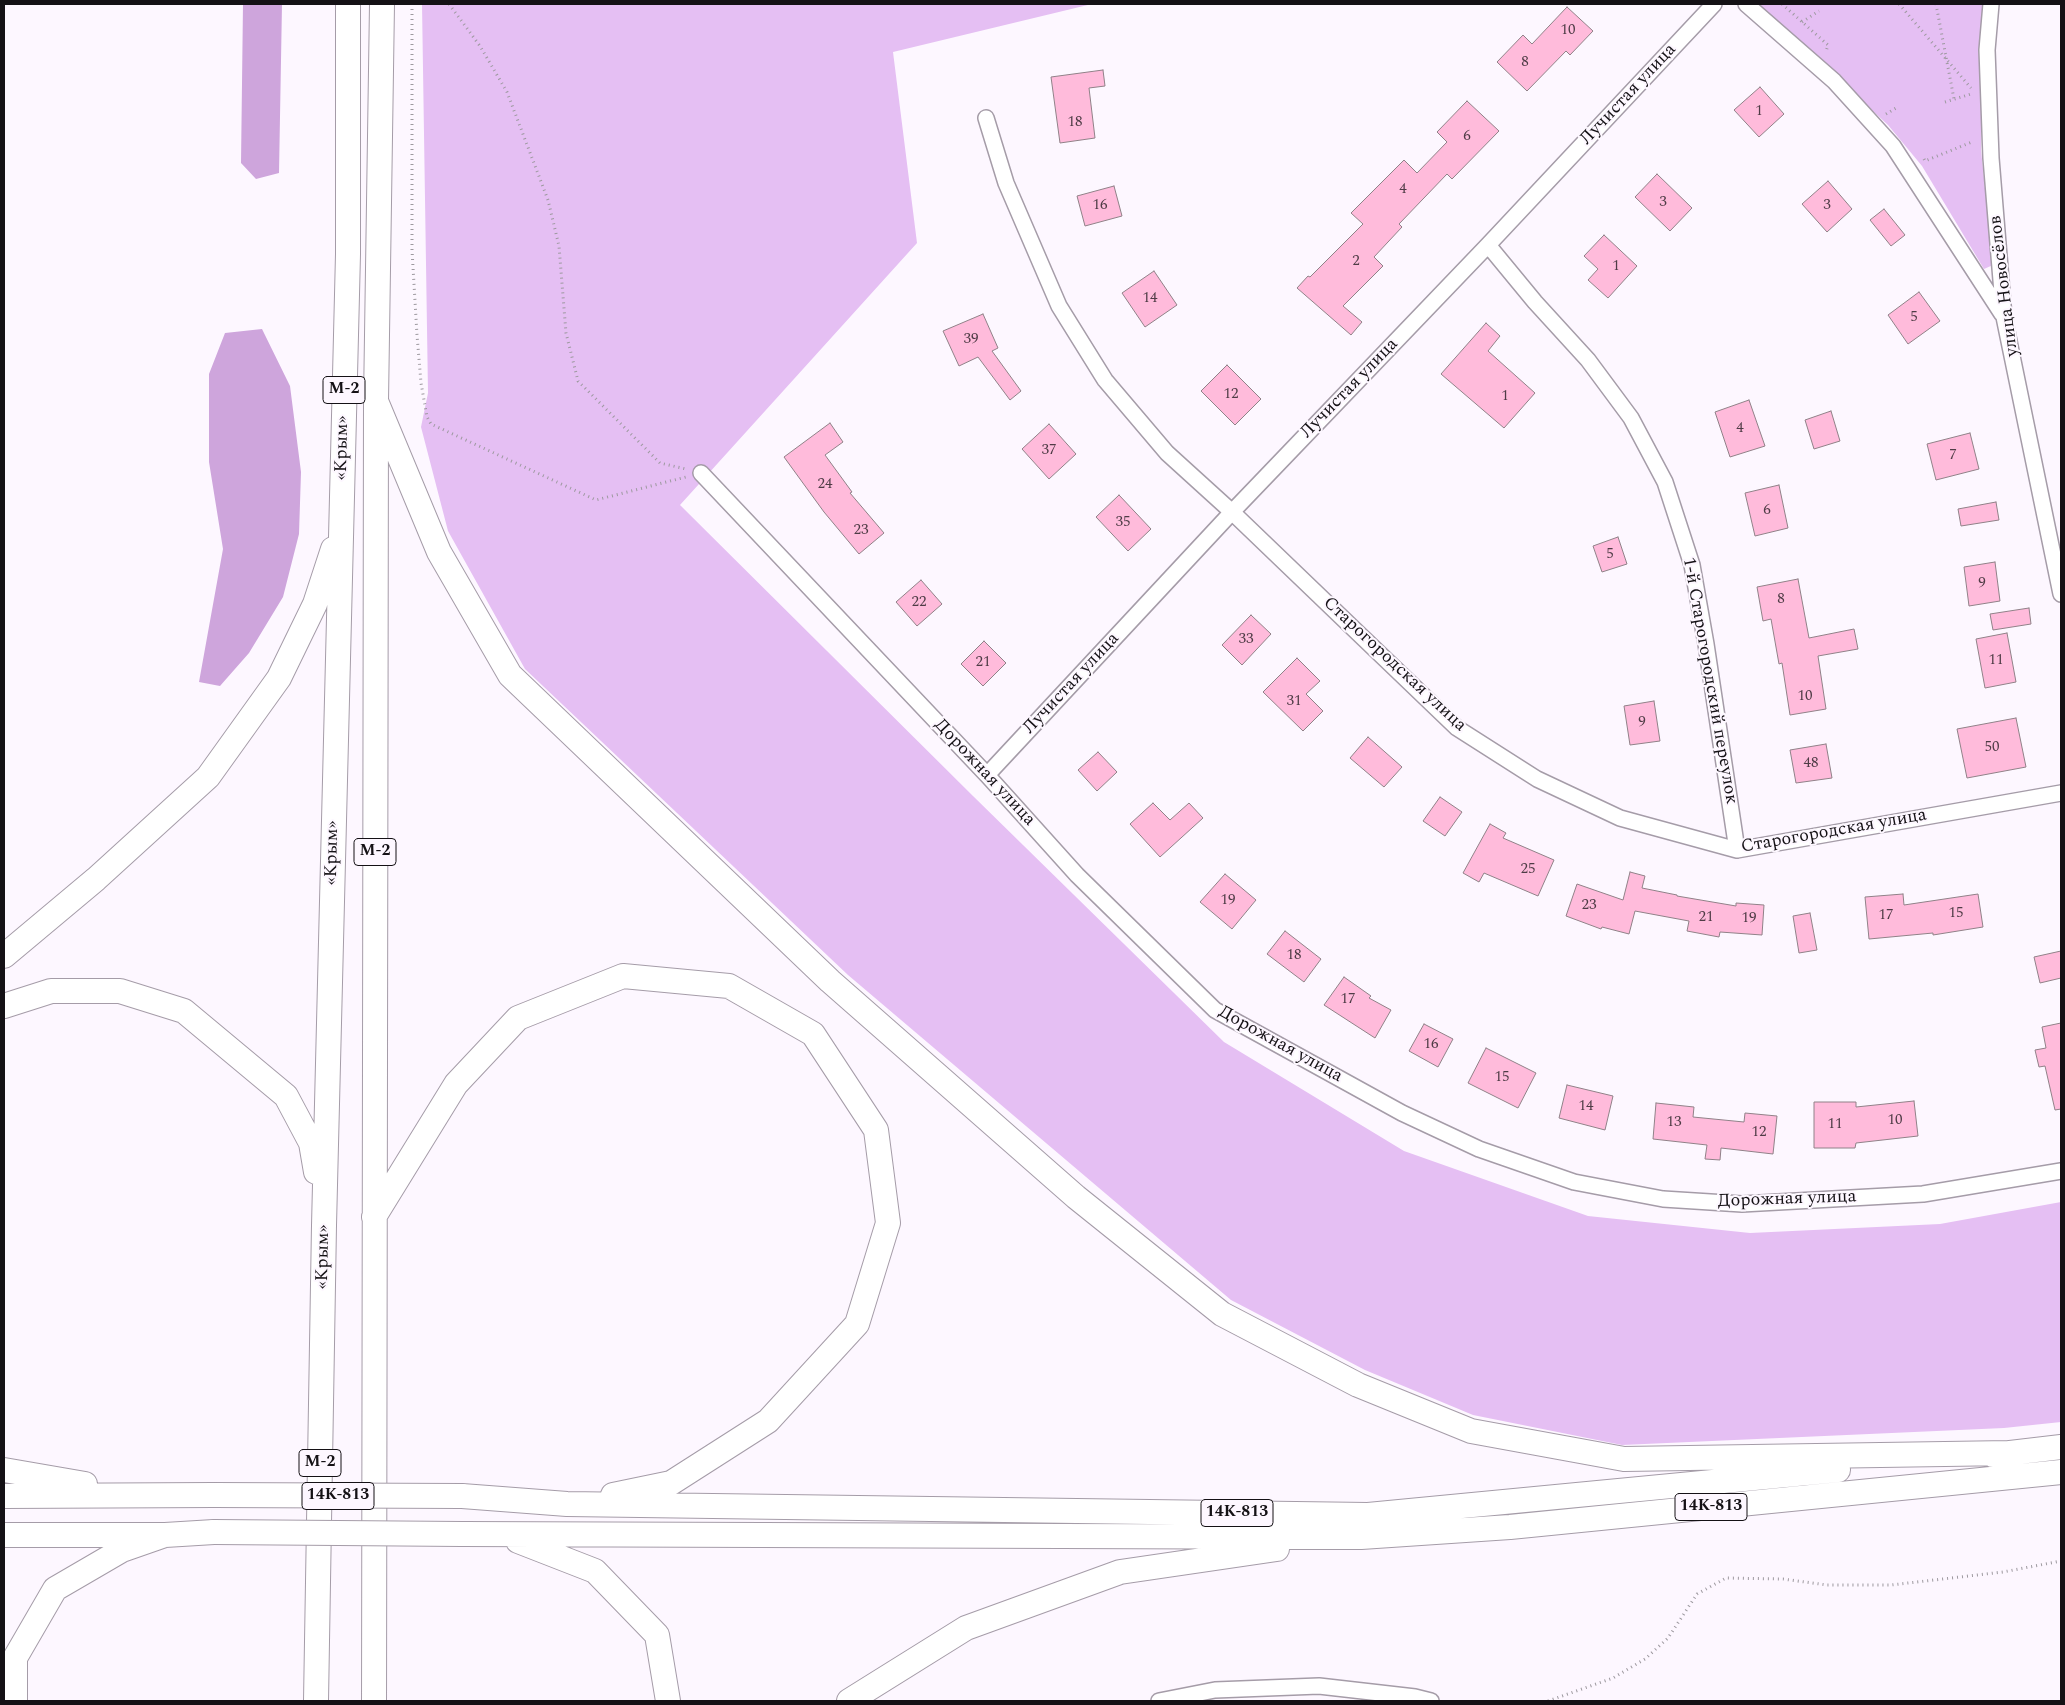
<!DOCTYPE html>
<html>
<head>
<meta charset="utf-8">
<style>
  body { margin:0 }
  #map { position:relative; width:2065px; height:1705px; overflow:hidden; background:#fdf7ff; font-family:Spectral,serif }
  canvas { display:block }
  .frame { position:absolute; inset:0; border:5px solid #141115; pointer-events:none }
</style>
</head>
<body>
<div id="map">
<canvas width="2065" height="1705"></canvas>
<div class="frame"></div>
</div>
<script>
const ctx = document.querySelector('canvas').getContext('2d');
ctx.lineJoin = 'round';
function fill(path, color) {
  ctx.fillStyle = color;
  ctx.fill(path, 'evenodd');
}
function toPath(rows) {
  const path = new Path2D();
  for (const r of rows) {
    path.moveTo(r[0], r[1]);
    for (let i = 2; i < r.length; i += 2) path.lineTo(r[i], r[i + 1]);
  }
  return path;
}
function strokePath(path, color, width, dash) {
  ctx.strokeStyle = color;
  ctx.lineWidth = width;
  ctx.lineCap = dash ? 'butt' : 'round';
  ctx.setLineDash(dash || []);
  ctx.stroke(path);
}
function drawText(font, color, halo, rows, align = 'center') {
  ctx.font = font + ' Spectral,serif';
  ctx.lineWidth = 4;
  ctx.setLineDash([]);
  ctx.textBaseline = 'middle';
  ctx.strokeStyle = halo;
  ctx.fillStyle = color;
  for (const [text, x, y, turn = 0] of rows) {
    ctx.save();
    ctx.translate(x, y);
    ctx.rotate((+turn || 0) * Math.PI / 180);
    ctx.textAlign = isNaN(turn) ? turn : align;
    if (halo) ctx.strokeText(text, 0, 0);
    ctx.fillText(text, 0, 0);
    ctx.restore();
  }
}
const green = toPath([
  [422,4,1092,4,893,52,917,243,680,505,973,796,1224,1042,1404,1151,1588,1216,1750,1233,1940,1224,2061,1202,2061,1422,2004,1428,1622,1445,1473,1415,1365,1370,1231,1300,848,975,525,669,448,531,421,427,428,393],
  [1758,4,1984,4,1981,150,1993,265,1984,269,1922,166,1888,125]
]);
const forest = toPath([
  [243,4,282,4,279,173,256,179,241,163],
  [262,329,290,386,301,472,299,534,283,597,249,653,220,686,199,682,223,549,209,462,209,374,225,333]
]);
const building = toPath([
  [1567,7,1593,31,1570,55,1566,51,1527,91,1497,62,1523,35,1532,44,1567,7],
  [1103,70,1105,86,1089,88,1095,138,1060,143,1051,77,1103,70],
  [1760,87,1784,114,1759,137,1734,110,1760,87],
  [1467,101,1499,131,1452,179,1447,174,1399,224,1402,227,1374,257,1383,266,1343,306,1362,322,1351,335,1297,288,1308,276,1310,277,1363,224,1351,213,1404,160,1417,173,1447,142,1437,132,1467,101],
  [1657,174,1692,208,1670,231,1635,197,1657,174],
  [1828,181,1852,209,1827,232,1802,204,1828,181],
  [1114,186,1122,216,1085,226,1077,196,1114,186],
  [1884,209,1905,235,1891,246,1870,220,1884,209],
  [1604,235,1637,266,1608,298,1588,280,1598,269,1584,256,1604,235],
  [1154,271,1177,305,1145,327,1122,293,1154,271],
  [1919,292,1940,321,1908,344,1888,315,1919,292],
  [983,314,998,348,992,351,1021,391,1010,400,978,357,959,366,943,331,983,314],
  [1486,323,1500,336,1488,351,1535,393,1504,428,1441,374,1486,323],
  [1227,365,1261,399,1235,425,1201,391,1227,365],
  [1749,400,1765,446,1730,457,1715,412,1749,400],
  [1831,411,1840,441,1814,449,1805,420,1831,411],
  [830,423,843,442,825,455,852,492,850,493,884,533,859,554,824,512,784,457,830,423],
  [1049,424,1076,454,1049,479,1022,449,1049,424],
  [1970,433,1979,469,1936,480,1927,444,1970,433],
  [1779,485,1788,528,1755,536,1745,493,1779,485],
  [1119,495,1151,529,1128,551,1096,517,1119,495],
  [1996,502,1999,520,1961,526,1958,509,1996,502],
  [1618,537,1627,564,1602,572,1593,546,1618,537],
  [1995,562,2000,601,1969,606,1964,567,1995,562],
  [1798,579,1809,638,1854,629,1858,649,1818,656,1826,709,1790,715,1782,663,1779,664,1771,619,1763,621,1757,587,1798,579],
  [921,580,942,604,917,626,896,602,921,580],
  [2029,608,2031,624,1993,630,1990,614,2029,608],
  [1251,615,1271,634,1242,665,1222,645,1251,615],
  [2007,633,2016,682,1985,688,1976,639,2007,633],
  [984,641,1006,663,983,686,961,664,984,641],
  [1297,658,1320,681,1306,694,1323,711,1303,731,1263,692,1297,658],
  [1654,701,1660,741,1630,745,1624,706,1654,701],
  [2016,718,2026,767,1967,778,1957,729,2016,718],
  [1368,737,1402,767,1384,787,1350,758,1368,737],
  [1826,744,1832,778,1796,783,1790,750,1826,744],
  [1098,752,1117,772,1097,791,1078,770,1098,752],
  [1440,797,1462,812,1445,836,1423,821,1440,797],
  [1153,803,1170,820,1189,803,1203,818,1160,857,1130,824,1153,803],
  [1490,824,1506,833,1503,838,1554,860,1538,896,1484,873,1479,882,1463,873,1490,824],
  [1630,872,1645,876,1642,888,1677,895,1677,896,1736,906,1736,903,1764,905,1762,935,1720,932,1719,937,1687,931,1689,921,1635,911,1629,934,1602,927,1601,929,1566,916,1577,884,1623,900,1630,872],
  [1225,874,1256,900,1232,929,1200,902,1225,874],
  [1903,894,1904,905,1978,894,1983,927,1933,935,1933,933,1869,939,1865,897,1903,894],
  [1810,913,1817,950,1799,953,1793,916,1810,913],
  [1285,931,1321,959,1304,982,1267,954,1285,931],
  [2061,951,2061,978,2040,983,2034,957,2061,951],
  [1344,977,1371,996,1369,998,1391,1010,1375,1038,1324,1005,1344,977],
  [2061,1023,2061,1109,2055,1110,2045,1066,2039,1067,2035,1050,2046,1048,2042,1027,2061,1023],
  [1424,1024,1453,1039,1438,1067,1409,1051,1424,1024],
  [1486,1048,1536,1073,1518,1108,1468,1083,1486,1048],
  [1567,1085,1613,1096,1605,1130,1559,1118,1567,1085],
  [1914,1101,1918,1136,1856,1143,1855,1148,1814,1148,1814,1102,1856,1102,1856,1107,1914,1101],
  [1656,1103,1694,1107,1693,1117,1744,1122,1745,1113,1777,1116,1773,1154,1721,1148,1720,1160,1705,1159,1707,1145,1653,1139,1656,1103]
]);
const path = toPath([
  [412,4,412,250,417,335,421,383,427,417,431,424,596,500,686,477],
  [449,4,480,46,507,92,548,200,559,246,566,333,578,381,660,463,686,469],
  [1782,4,1828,45,1826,52],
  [1899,4,1971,88],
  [1936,4,1954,99],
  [1802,22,1819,11],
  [1945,102,1971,94],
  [1886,114,1896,108],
  [1924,159,1925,161,1972,142],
  [1548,1701,1613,1678,1645,1659,1668,1638,1697,1594,1726,1578,1783,1579,1827,1585,1891,1585,2003,1572,2061,1561]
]);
const minor = toPath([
  [1746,4,1834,81,1893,146,2002,314],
  [1991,4,1987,50,1991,158,2004,317,2061,594],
  [986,118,1006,183,1059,306,1105,380,1167,453,1232,512,1457,728,1537,779,1620,818,1737,850,2061,793],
  [1488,245,1535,302,1588,360,1631,418,1665,482,1692,565,1706,644,1737,850],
  [701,473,987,775,1077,875,1215,1010,1402,1113,1479,1149,1574,1182,1663,1199,1742,1204,1923,1194,2061,1171],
  [987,775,1232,512,1488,245,1714,4],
  [1159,1701,1215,1690,1319,1686,1415,1697,1431,1701]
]);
const primary = toPath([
  [376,401,439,552,510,675,830,981,1076,1197,1222,1314,1358,1385,1471,1431,1624,1459,2009,1453],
  [4,956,96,879,208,777,279,678,315,604,333,549],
  [4,1006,51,991,120,991,184,1011,286,1096,311,1143,316,1172],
  [374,1217,456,1084,518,1018,623,976,729,986,813,1034,876,1130,888,1223,857,1324,768,1421,671,1483,613,1495],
  [1993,1455,2061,1447],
  [4,1470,85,1484],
  [4,1496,214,1495],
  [462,1496,567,1504,1368,1515,1838,1470],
  [462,1534,1361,1537,1510,1527,2061,1472],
  [4,1535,165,1535,214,1532],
  [518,1541,595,1571,657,1635,668,1701],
  [15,1701,15,1658,55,1589,122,1550,165,1535],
  [316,1701,324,1225,348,254,348,4],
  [374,1701,376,401,382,4],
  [849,1701,966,1628,1120,1572,1277,1549]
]);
const primaryBridge = toPath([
  [214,1495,462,1496],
  [214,1532,462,1534]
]);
const numberNames = [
  ["10",1568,31],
  ["8",1525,63],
  ["1",1759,112],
  ["18",1075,123],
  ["6",1467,137],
  ["4",1403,190],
  ["3",1663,203],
  ["16",1100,206],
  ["3",1827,206],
  ["2",1356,262],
  ["1",1616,267],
  ["14",1150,299],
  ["5",1914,318],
  ["39",971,340],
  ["12",1231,395],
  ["1",1505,397],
  ["4",1740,429],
  ["37",1049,451],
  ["7",1953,456],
  ["24",825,485],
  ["6",1767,511],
  ["35",1123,523],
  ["23",861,531],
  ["5",1610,555],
  ["9",1982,584],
  ["8",1781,600],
  ["22",919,603],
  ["33",1246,640],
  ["11",1996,661],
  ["21",983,663],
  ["10",1805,697],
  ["31",1294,702],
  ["9",1642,723],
  ["50",1992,748],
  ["48",1811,764],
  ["25",1528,870],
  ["19",1228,901],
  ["23",1589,906],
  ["15",1956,914],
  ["17",1886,916],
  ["21",1706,918],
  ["19",1749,919],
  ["18",1294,956],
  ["17",1348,1000],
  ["16",1431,1045],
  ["15",1502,1078],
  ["14",1586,1107],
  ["10",1895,1121],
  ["13",1674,1123],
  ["11",1835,1125],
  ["12",1759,1133]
];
const shields = [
  [344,390,42],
  [375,852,42],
  [320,1463,42],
  [338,1496,72],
  [1711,1507,72],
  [1237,1513,72]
];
const shieldNames = [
  ["М-2",344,390],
  ["М-2",375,852],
  ["М-2",320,1463],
  ["14К-813",338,1496],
  ["14К-813",1711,1507],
  ["14К-813",1237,1513]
];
const streetNames = [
  ["Лучистая улица",1629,95,-47],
  ["улица Новосёлов",2005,286,-97],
  ["Лучистая улица",1350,389,-46],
  ["«Крым»",343,448,-89],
  ["Старогородская улица",1394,665,43],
  ["1-й Старогородский переулок",1709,681,80],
  ["Лучистая улица",1072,684,-47],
  ["Дорожная улица",984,773,47],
  ["Старогородская улица",1834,832,-10],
  ["«Крым»",333,853,-89],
  ["Дорожная улица",1280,1045,29],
  ["Дорожная улица",1787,1200,-2],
  ["«Крым»",324,1257,-89]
];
fill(green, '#e5bff3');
fill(forest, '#cea5dc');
fill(building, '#ffbbdb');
strokePath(building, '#908188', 1);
strokePath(minor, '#a59ca8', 18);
strokePath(primary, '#a59ca8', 26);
strokePath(path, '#9d999f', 3, [1, 4]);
strokePath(minor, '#fff', 15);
strokePath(primary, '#fff', 24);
strokePath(primaryBridge, '#a59ca8', 26, []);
strokePath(primaryBridge, '#fff', 24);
drawText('15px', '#4f3c46', null, numberNames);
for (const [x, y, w] of shields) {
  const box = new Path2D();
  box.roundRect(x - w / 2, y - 13.5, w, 27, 4);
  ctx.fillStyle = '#fdf7ff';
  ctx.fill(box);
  strokePath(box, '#141115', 1);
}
drawText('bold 16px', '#141115', null, shieldNames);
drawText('18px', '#141115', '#fdf7ff', streetNames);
</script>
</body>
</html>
